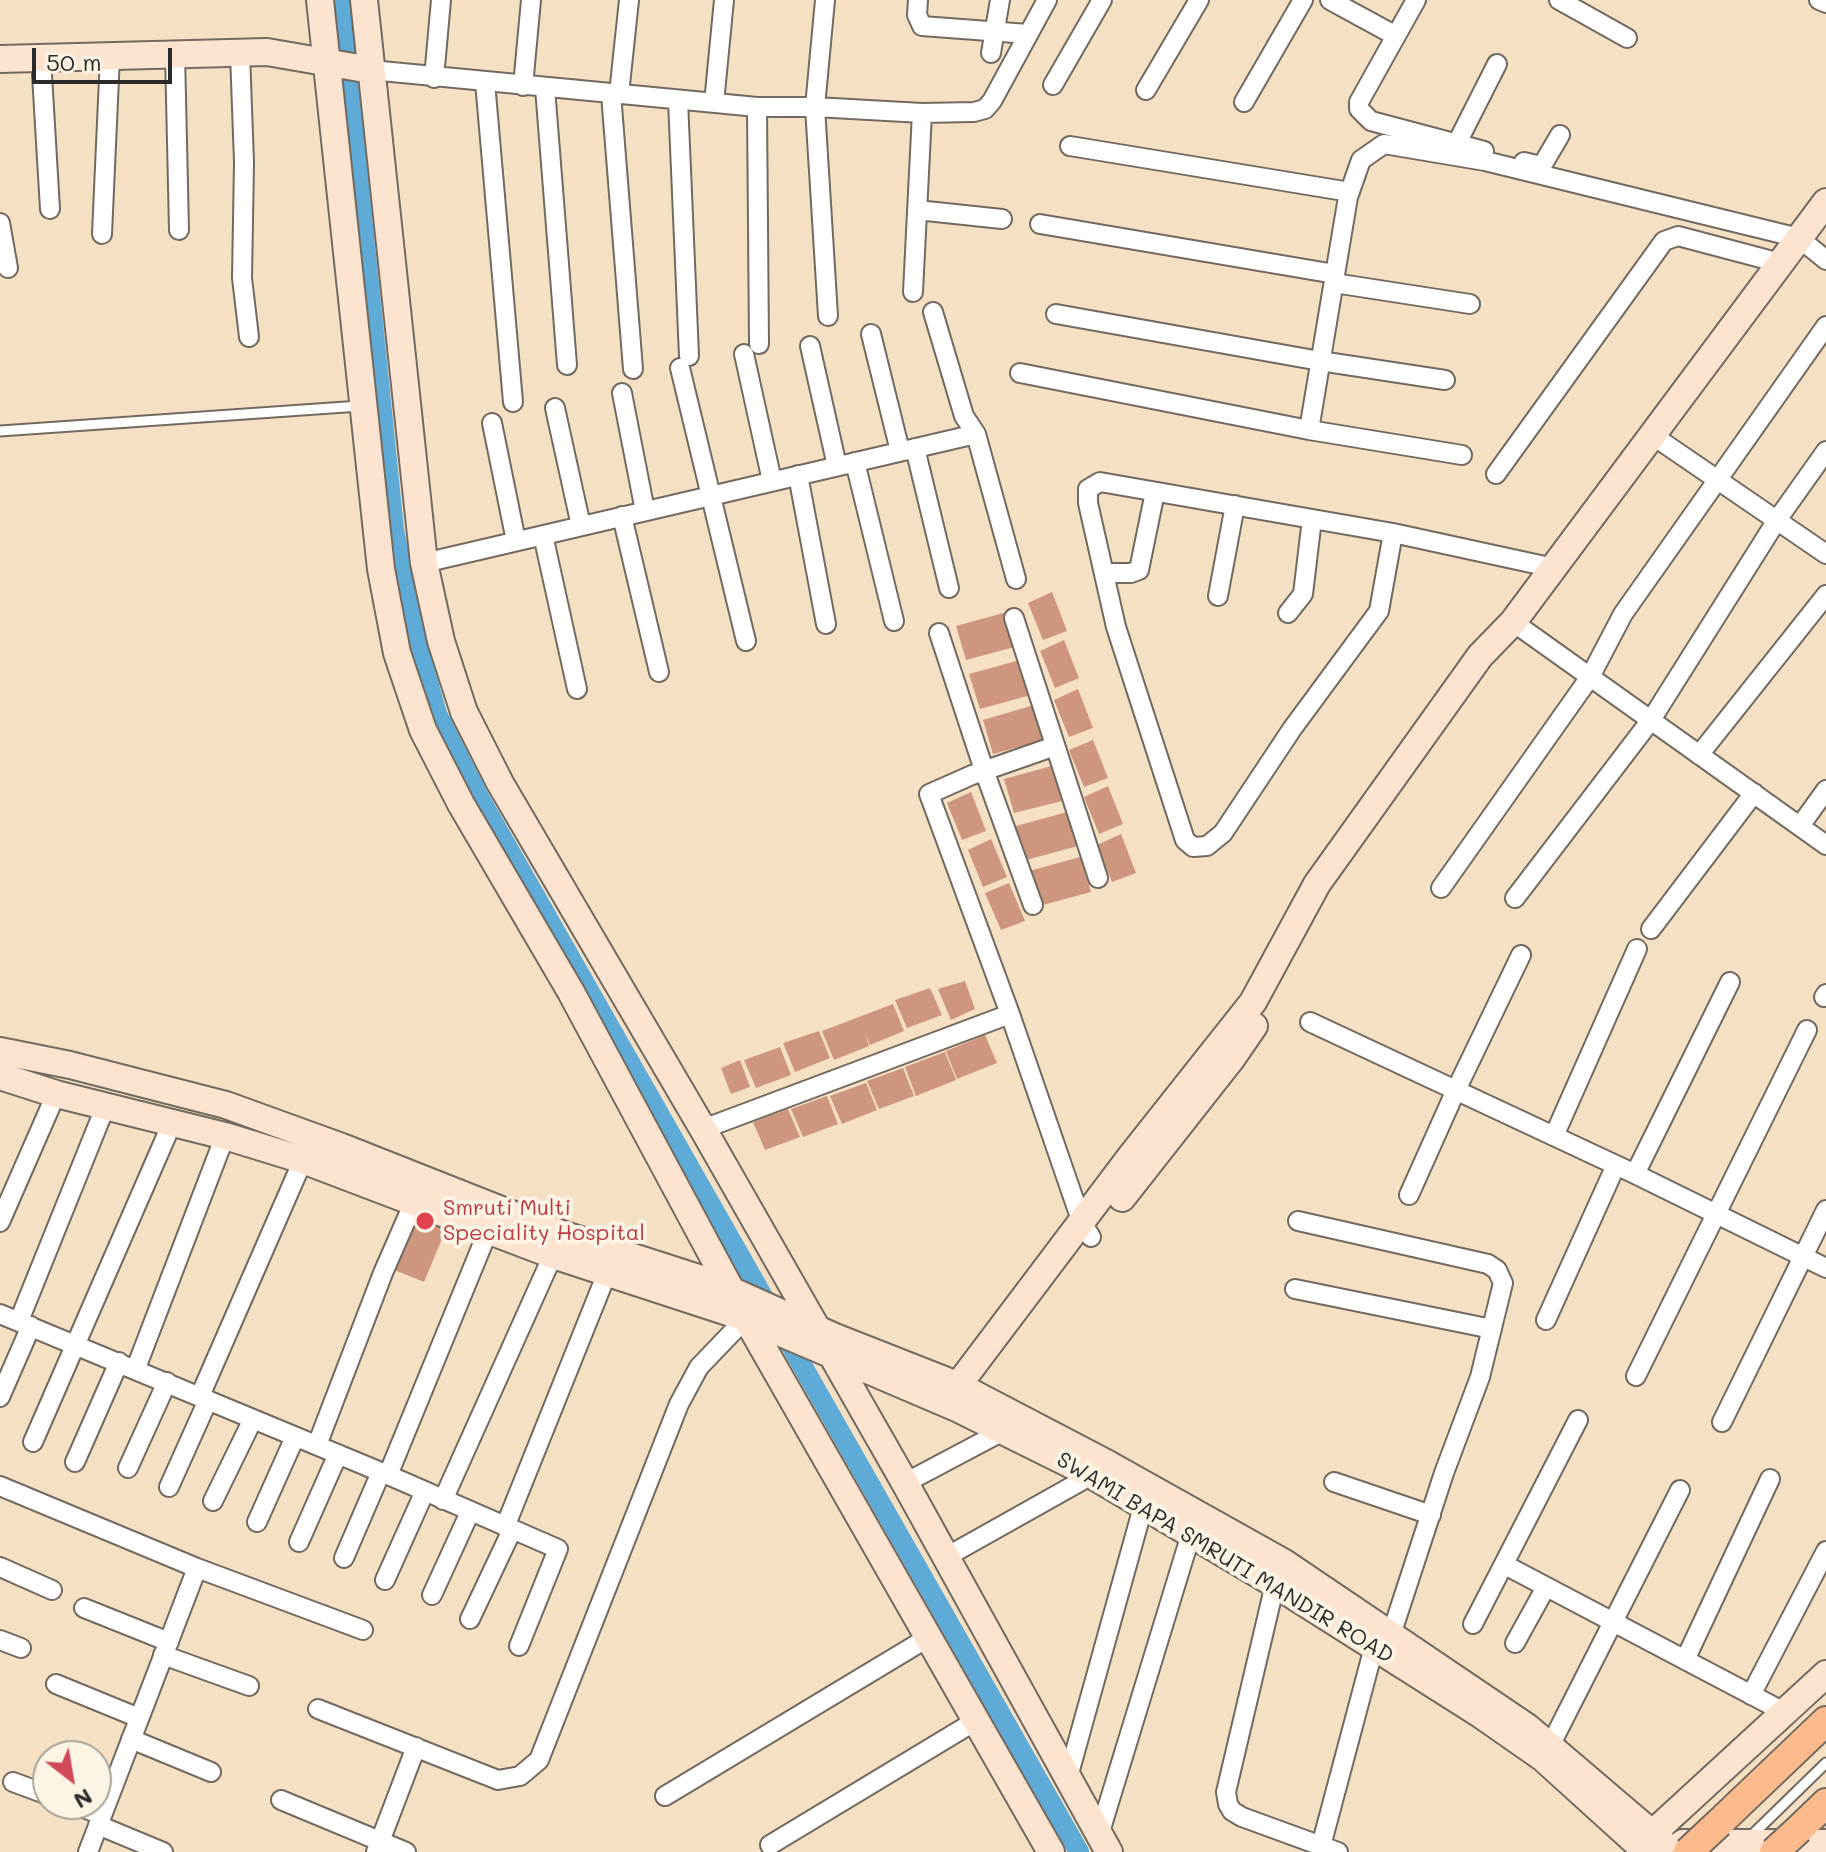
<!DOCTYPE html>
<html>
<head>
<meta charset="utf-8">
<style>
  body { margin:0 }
  #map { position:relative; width:1826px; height:1852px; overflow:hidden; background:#f5e0c3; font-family:Mali,sans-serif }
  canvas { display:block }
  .north { position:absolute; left:32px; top:1740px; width:80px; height:80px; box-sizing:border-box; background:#fcf5e5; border:2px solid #a8a49b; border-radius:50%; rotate:149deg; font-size:22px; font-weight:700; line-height:32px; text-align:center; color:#2b2b2b }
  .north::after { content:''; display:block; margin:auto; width:28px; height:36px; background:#d1495b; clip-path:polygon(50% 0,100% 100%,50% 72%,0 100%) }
  .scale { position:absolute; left:32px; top:48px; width:140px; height:36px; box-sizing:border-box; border:4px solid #2b2b2b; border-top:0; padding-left:10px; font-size:24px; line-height:28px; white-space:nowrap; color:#2b2b2b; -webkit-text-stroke:6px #fcf5e5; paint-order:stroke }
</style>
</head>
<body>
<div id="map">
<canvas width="1826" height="1852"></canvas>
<div class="north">N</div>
<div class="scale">50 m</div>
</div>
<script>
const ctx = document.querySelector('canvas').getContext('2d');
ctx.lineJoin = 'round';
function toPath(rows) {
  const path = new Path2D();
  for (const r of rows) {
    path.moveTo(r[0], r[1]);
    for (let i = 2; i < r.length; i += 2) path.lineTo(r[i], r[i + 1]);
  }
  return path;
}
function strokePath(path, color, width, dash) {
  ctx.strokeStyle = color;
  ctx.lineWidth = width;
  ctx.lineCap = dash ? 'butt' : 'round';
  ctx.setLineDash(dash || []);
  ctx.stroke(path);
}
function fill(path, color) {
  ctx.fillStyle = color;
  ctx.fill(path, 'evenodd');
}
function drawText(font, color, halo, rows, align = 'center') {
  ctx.font = font + ' Mali,sans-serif';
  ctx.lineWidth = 8;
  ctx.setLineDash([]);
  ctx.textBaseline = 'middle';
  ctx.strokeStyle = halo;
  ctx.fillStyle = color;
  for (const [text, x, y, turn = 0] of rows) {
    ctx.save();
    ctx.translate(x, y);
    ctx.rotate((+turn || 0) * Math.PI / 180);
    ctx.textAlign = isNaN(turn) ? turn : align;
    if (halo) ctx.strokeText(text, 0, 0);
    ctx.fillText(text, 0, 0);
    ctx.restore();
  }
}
const canal = toPath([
  [340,0,394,529,412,626,437,714,480,799,1079,1852]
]);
const building = toPath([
  [1052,592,1067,631,1043,640,1028,603],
  [1007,612,1018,646,966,660,956,626],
  [1064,640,1079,678,1055,688,1040,651],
  [1020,660,1031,695,980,709,969,674],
  [1078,689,1093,728,1069,737,1054,700],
  [1034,705,1045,740,993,754,983,720],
  [1093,740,1108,778,1084,787,1069,750],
  [1055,765,1066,800,1014,813,1004,779],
  [1108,786,1123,824,1099,834,1084,797],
  [971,792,986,831,962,840,947,803],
  [1067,812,1078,846,1026,860,1016,826],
  [1121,834,1136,873,1112,882,1097,845],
  [991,839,1007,877,983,887,968,850],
  [1080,857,1091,892,1039,906,1029,871],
  [1009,883,1025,921,1001,930,985,893],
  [965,981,975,1009,951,1020,938,989],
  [930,988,942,1015,907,1028,895,1000],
  [893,1004,904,1031,870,1045,865,1034,869,1046,834,1060,822,1031],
  [819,1031,830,1058,795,1072,783,1043],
  [985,1035,997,1063,957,1079,946,1051],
  [780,1047,791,1075,756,1088,744,1060],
  [945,1052,956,1080,916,1096,905,1067],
  [740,1060,750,1087,731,1094,721,1068],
  [903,1068,914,1096,879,1109,867,1081],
  [866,1083,877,1110,842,1124,830,1096],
  [827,1096,838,1124,803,1137,791,1109],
  [788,1109,800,1137,765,1150,753,1122],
  [412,1207,449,1222,424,1282,387,1267]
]);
const lane = toPath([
  [0,431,360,406],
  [1749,1838,1826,1763]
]);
const street = toPath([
  [825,0,815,107,828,316],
  [918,0,917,15,922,26,1028,34],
  [1330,0,1396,36],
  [1416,0,1359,102,1359,109,1371,121,1484,151],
  [1559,0,1627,38],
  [1819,0,1826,3],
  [240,53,244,162,242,278,249,337],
  [991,53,1000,0],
  [175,54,179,230],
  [41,58,50,209],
  [371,70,757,107,815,107,922,113,974,112,985,109,992,101,1047,0],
  [434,78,441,0],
  [485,82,513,402],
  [1053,85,1102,0],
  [523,86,531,0],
  [545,88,567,365],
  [1146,90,1199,0],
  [611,94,633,369],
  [619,94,629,0],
  [678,100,689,356],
  [1244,102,1303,0],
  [714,103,724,0],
  [757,107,759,344],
  [1457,143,1497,64],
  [1070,146,1350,192],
  [1524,162,1536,165,1543,164,1560,135],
  [917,210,1002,219],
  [0,223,8,268],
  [1040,224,1335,274],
  [102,234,110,56],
  [1334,283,1470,304],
  [913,292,922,113],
  [933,312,964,416,976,434,1016,579],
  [1056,314,1320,361,1445,380],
  [871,334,900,451],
  [810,346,837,466],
  [744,354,772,481],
  [680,368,746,641],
  [1020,373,1309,430,1348,197,1361,160,1384,144,1485,161,1799,238,1826,260],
  [622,393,645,511],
  [555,408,581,526],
  [492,423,516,541],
  [1309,430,1462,455],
  [1652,435,1826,554],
  [915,448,949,588],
  [855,462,894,621],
  [1496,474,1664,241,1678,236,1780,263],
  [798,475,826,624],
  [622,516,659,672],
  [1393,533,1379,611,1292,729,1223,833,1207,846,1193,847,1185,840,1116,627,1088,503,1088,489,1100,482,1393,533,1554,568],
  [543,535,577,689],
  [424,563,976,434],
  [1104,573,1131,573,1139,570,1155,492],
  [1218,596,1235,505],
  [1288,613,1303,594,1312,519],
  [1014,618,1098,878],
  [1513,622,1826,845],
  [939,633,984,770,1033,905],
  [1055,746,972,775,929,794,1010,1014,1082,1223,1091,1237],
  [1699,755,1826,595],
  [1800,826,1826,790],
  [1441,888,1590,677,1623,614,1826,326],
  [1515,898,1651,720,1777,520,1826,451],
  [1651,929,1754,793],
  [1824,997,1826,994],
  [1310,1022,1635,1174,1826,1268],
  [703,1129,1010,1014],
  [1554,1136,1637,949],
  [1635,1174,1730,982],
  [1409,1195,1456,1090,1521,955],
  [1298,1221,1488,1264,1497,1270,1503,1283,1480,1377,1444,1473,1391,1635],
  [0,1222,56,1094],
  [1295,1289,1492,1329],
  [0,1314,388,1475,558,1549,519,1646],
  [1546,1320,1616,1165],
  [19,1321,106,1105],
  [136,1368,225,1136],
  [1636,1376,1807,1030],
  [200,1396,303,1160],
  [0,1397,31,1326],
  [1722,1422,1826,1210],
  [33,1442,172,1123],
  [317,1445,383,1273,414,1202],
  [75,1462,119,1362],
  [128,1468,167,1382],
  [388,1475,488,1231],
  [1334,1482,1431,1515],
  [905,1483,1005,1430],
  [0,1486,197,1568,363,1630],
  [169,1487,208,1400],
  [443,1500,553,1255],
  [213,1501,253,1419],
  [257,1522,295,1437],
  [505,1527,607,1273],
  [299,1542,338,1454],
  [946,1557,1092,1475],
  [344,1558,381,1472],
  [1505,1565,1784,1712],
  [0,1567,52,1590],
  [385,1580,425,1491],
  [1275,1584,1226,1792,1228,1804,1232,1811,1242,1817,1338,1852],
  [432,1595,470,1512],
  [84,1608,169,1642],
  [470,1619,512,1530],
  [1473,1624,1578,1420],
  [0,1640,21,1648],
  [1515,1643,1546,1587],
  [163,1655,249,1686],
  [1685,1660,1770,1479],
  [56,1684,139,1718],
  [1751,1695,1826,1551],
  [318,1709,498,1780,520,1776,539,1760,679,1404,699,1367,746,1318],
  [131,1739,211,1772],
  [1550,1746,1680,1490],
  [1068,1777,1143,1507],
  [13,1782,48,1795],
  [665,1796,929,1637],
  [281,1800,406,1852],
  [73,1804,102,1815],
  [98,1825,163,1852],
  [1099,1835,1191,1534],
  [770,1845,977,1720],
  [1321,1846,1374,1647],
  [88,1852,197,1568],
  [376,1852,416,1747]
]);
const secondary = toPath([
  [320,0,381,569,397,653,423,730,461,804,571,992,746,1318,1051,1852],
  [364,0,424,563,441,641,464,712,500,783,703,1129,905,1483,1109,1852],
  [0,59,267,52,371,70],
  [0,1051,70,1065,226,1105,342,1147,562,1234,717,1284,835,1337,957,1385,1108,1464,1283,1562,1527,1727,1663,1843,1639,1845,1543,1758,1480,1714,1275,1584,1092,1475,959,1409,746,1318,553,1255,303,1160,225,1136,56,1094,0,1076],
  [1122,1198,1232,1058,1254,1026],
  [947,1400,1131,1156,1253,1002,1317,884,1480,656,1513,622,1826,202],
  [1683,1843,1826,1843],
  [1641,1844,1826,1674]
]);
const primary = toPath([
  [1719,1823,1826,1721],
  [1799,1829,1826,1803]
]);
const primaryBridge = toPath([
  [1688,1852,1719,1823],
  [1774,1852,1799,1829]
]);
const markers = [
  [425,1221,10,"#e0444e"]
];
const healthNames = [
  ["Smruti Multi",443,1208],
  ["Speciality Hospital",443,1233]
];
const streetNames = [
  ["SWAMI BAPA SMRUTI MANDIR ROAD",1225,1558,31]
];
strokePath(canal, '#5fabd8', 20);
fill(building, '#cf967f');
strokePath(lane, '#726a60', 13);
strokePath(street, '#726a60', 22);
strokePath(secondary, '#726a60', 30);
strokePath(primary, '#726a60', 32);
strokePath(lane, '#fff', 9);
strokePath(street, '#fff', 18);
strokePath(secondary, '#fde4d1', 26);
strokePath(primary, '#fbbb8c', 28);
strokePath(primaryBridge, '#726a60', 32, []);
strokePath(primaryBridge, '#fbbb8c', 28);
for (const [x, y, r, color] of markers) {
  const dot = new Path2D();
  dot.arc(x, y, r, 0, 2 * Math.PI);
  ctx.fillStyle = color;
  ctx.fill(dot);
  strokePath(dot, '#fcf5e5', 3);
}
drawText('22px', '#be3a42', '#fcf5e5', healthNames, 'left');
drawText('22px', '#2b2b2b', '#fcf5e5', streetNames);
</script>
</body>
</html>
